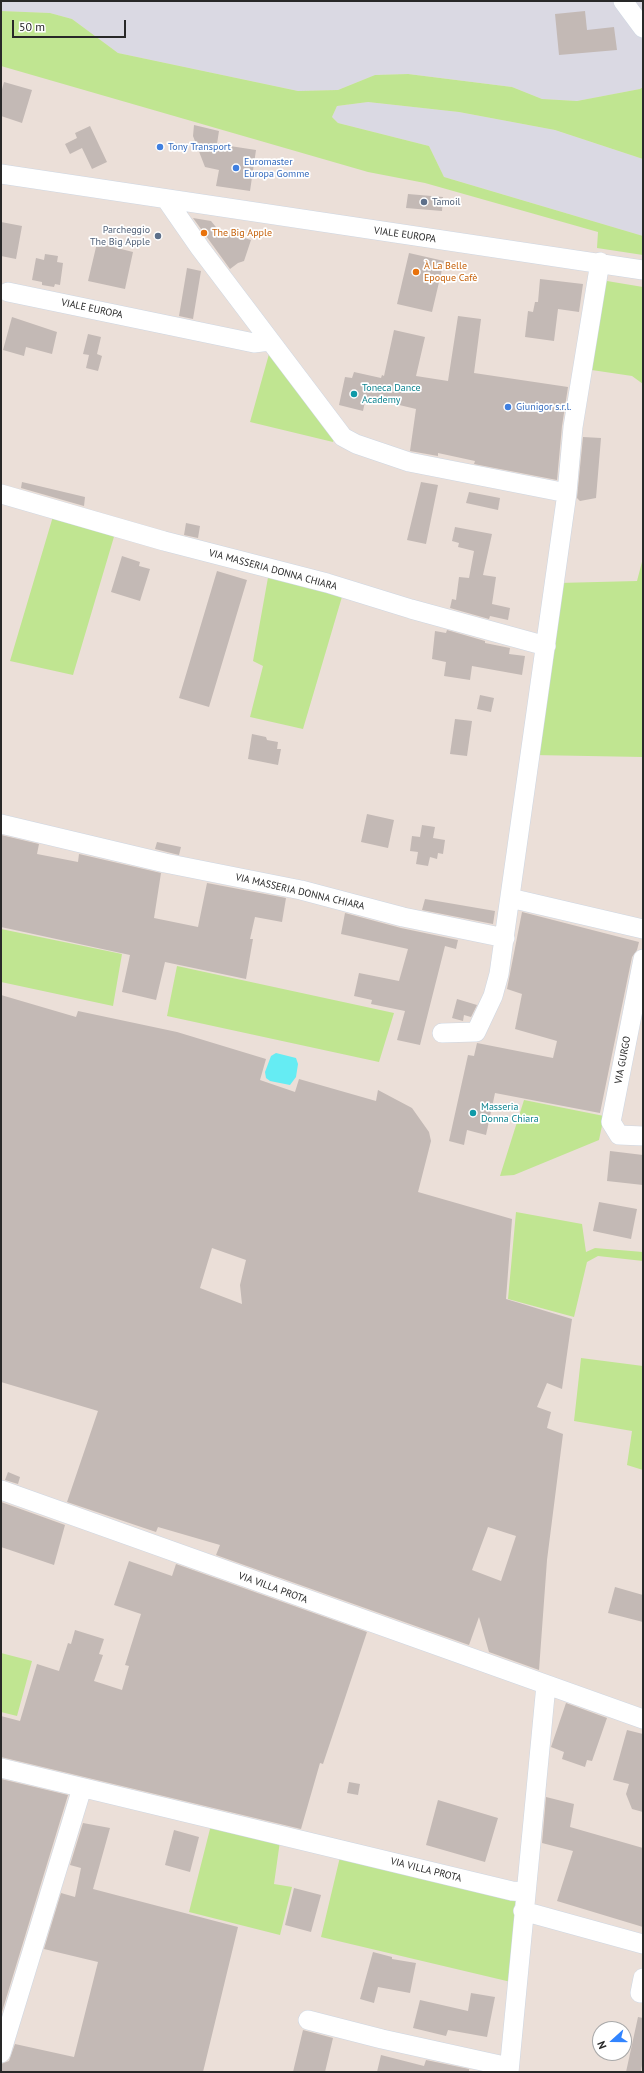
<!DOCTYPE html>
<html>
<head>
<meta charset="utf-8">
<style>
  body { margin:0 }
  #map { position:relative; width:644px; height:2073px; overflow:hidden; background:#ebdfd8; font-family:"PT Sans",sans-serif }
  canvas { display:block }
  .frame { position:absolute; inset:0; border:2px solid #282828; pointer-events:none }
  .north { position:absolute; left:592px; top:2021px; width:40px; height:40px; box-sizing:border-box; background:#fff; border:1px solid #a9a9a9; border-radius:50%; rotate:249deg; font-size:11px; font-weight:700; line-height:16px; text-align:center; color:#282828 }
  .north::after { content:''; display:block; margin:auto; width:14px; height:18px; background:#3184ff; clip-path:polygon(50% 0,100% 100%,50% 72%,0 100%) }
  .scale { position:absolute; left:12px; top:20px; width:114px; height:18px; box-sizing:border-box; border:2px solid #282828; border-top:0; padding-left:5px; font-size:12px; line-height:14px; white-space:nowrap; color:#282828; -webkit-text-stroke:3px #fff; paint-order:stroke }
</style>
</head>
<body>
<div id="map">
<canvas width="644" height="2073"></canvas>
<div class="frame"></div>
<div class="north">N</div>
<div class="scale">50 m</div>
</div>
<script>
const ctx = document.querySelector('canvas').getContext('2d');
ctx.lineJoin = 'round';
function fill(path, color) {
  ctx.fillStyle = color;
  ctx.fill(path, 'evenodd');
}
function toPath(rows) {
  const path = new Path2D();
  for (const r of rows) {
    path.moveTo(r[0], r[1]);
    for (let i = 2; i < r.length; i += 2) path.lineTo(r[i], r[i + 1]);
  }
  return path;
}
function strokePath(path, color, width, dash) {
  ctx.strokeStyle = color;
  ctx.lineWidth = width;
  ctx.lineCap = dash ? 'butt' : 'round';
  ctx.setLineDash(dash || []);
  ctx.stroke(path);
}
function drawText(font, color, halo, rows, align = 'center') {
  ctx.font = font + ' "PT Sans",sans-serif';
  ctx.lineWidth = 3.5;
  ctx.setLineDash([]);
  ctx.textBaseline = 'middle';
  ctx.strokeStyle = halo;
  ctx.fillStyle = color;
  for (const [text, x, y, turn = 0] of rows) {
    ctx.save();
    ctx.translate(x, y);
    ctx.rotate((+turn || 0) * Math.PI / 180);
    ctx.textAlign = isNaN(turn) ? turn : align;
    if (halo) ctx.strokeText(text, 0, 0);
    ctx.fillText(text, 0, 0);
    ctx.restore();
  }
}
const industrial = toPath([
  [1,1,643,1,643,87,640,89,577,101,542,99,512,87,408,74,375,75,338,90,298,91,118,53,72,19,50,13,1,11],
  [368,102,459,112,555,130,643,159,643,236,444,177,429,146,338,123,332,117,337,106]
]);
const green = toPath([
  [1,11,50,13,72,19,118,53,298,91,338,90,375,75,408,74,512,87,542,99,577,101,640,89,643,87,643,159,555,130,459,112,368,102,337,106,332,117,338,123,429,146,444,177,643,236,643,255,597,248,598,232,425,183,368,172,1,66],
  [601,280,643,287,643,384,632,376,585,369],
  [269,354,336,433,333,442,250,422],
  [54,513,116,530,73,675,10,661],
  [643,558,643,757,533,755,558,583,637,581],
  [269,572,344,590,303,729,250,717,263,666,253,661],
  [1,929,122,954,113,1006,1,982],
  [177,966,394,1013,379,1062,167,1016],
  [524,1100,604,1116,599,1140,514,1175,500,1176],
  [516,1212,582,1224,586,1252,595,1248,643,1252,643,1261,598,1256,587,1262,574,1317,508,1299],
  [581,1358,643,1366,643,1470,627,1465,632,1431,574,1421],
  [1,1653,32,1661,17,1716,1,1712],
  [211,1825,280,1841,274,1884,292,1887,280,1935,189,1912],
  [340,1857,518,1897,511,1982,321,1937]
]);
const water = toPath([
  [276,1053,296,1058,298,1064,296,1077,290,1085,270,1081,266,1078,265,1072,271,1056]
]);
const building = toPath([
  [585,11,587,30,614,27,617,50,559,55,555,14],
  [4,82,32,90,22,123,1,116,1,93],
  [194,125,219,131,217,144,256,150,250,191,216,186,219,170,205,167,193,136],
  [90,126,107,162,92,169,82,148,70,154,65,144,77,138,75,133],
  [408,194,443,197,442,211,406,208],
  [193,218,211,221,224,237,232,234,251,240,244,261,238,263,230,269],
  [1,222,22,226,16,259,1,256],
  [97,243,133,252,125,289,88,281],
  [409,253,444,261,432,312,397,304],
  [45,254,58,256,57,262,63,263,60,285,55,284,54,287,42,285,42,282,32,280,36,258,44,260],
  [187,268,201,271,193,319,179,316],
  [540,279,583,284,579,312,558,309,554,341,525,337,528,311,533,312,535,302,538,302],
  [458,316,481,319,474,373,568,387,562,426,557,480,474,464,475,461,438,453,438,456,410,451,416,409,366,397,363,411,339,405,345,377,352,378,354,372,381,378,382,375,384,376,394,330,425,337,416,376,448,381],
  [12,317,57,332,52,354,26,347,24,356,3,350],
  [88,334,101,337,97,354,102,356,98,371,86,368,89,355,83,354],
  [583,437,601,438,596,498,580,501,577,498],
  [22,482,85,497,84,506,21,488],
  [421,482,438,485,426,544,407,540],
  [469,492,500,498,498,510,466,503],
  [186,523,200,526,198,538,184,535],
  [455,527,492,534,483,575,496,577,492,604,510,608,508,620,490,616,489,619,450,608,452,599,456,600,459,577,469,578,474,551,458,547,459,543,452,541],
  [122,556,140,562,139,566,150,569,140,601,111,592],
  [217,571,247,580,209,707,179,698],
  [447,630,485,641,485,643,510,648,509,654,525,656,522,675,472,666,470,680,444,676,446,662,432,659,435,631,446,633],
  [480,695,494,698,491,712,477,709],
  [455,719,472,721,467,756,450,754],
  [252,734,266,737,267,740,278,742,277,749,281,749,278,765,248,759],
  [367,814,394,820,388,848,361,842],
  [422,825,435,827,433,838,445,840,443,854,438,853,437,859,430,857,428,866,416,864,418,852,410,851,412,836,420,837],
  [1,835,39,844,37,854,78,862,79,854,161,873,154,918,198,927,207,883,286,898,282,922,255,917,250,939,253,939,246,979,165,962,156,1000,122,992,130,955,1,927],
  [157,842,181,847,179,855,155,849],
  [425,899,495,911,493,924,422,910],
  [522,912,639,942,637,950,632,957,600,1113,495,1093,486,1135,467,1130,464,1145,449,1141,468,1055,474,1056,477,1043,553,1058,557,1041,515,1029,522,994,507,989],
  [345,913,401,928,458,940,456,949,445,946,420,1045,397,1040,405,1011,371,1004,372,1000,354,996,359,973,399,981,408,949,341,934],
  [1,995,76,1017,78,1011,177,1032,266,1059,260,1080,295,1092,299,1079,376,1101,378,1090,412,1108,429,1132,431,1141,418,1192,512,1219,506,1299,572,1319,562,1389,547,1383,537,1407,551,1412,547,1428,563,1434,547,1560,539,1670,489,1652,479,1617,469,1645,216,1555,220,1545,158,1527,156,1532,67,1502,98,1411,1,1382],
  [212,1248,246,1260,240,1285,242,1304,200,1288],
  [488,1527,516,1536,501,1581,472,1570],
  [457,999,477,1005,471,1017,464,1015,463,1021,452,1018],
  [610,1151,643,1155,643,1185,607,1181],
  [599,1202,637,1209,631,1239,593,1231],
  [8,1472,20,1477,18,1484,5,1480],
  [1,1502,65,1525,54,1565,1,1547],
  [129,1561,172,1576,176,1564,367,1632,323,1764,320,1763,301,1829,1,1757,1,1716,20,1721,37,1664,59,1671,68,1643,71,1644,75,1630,104,1639,99,1654,103,1655,94,1681,122,1690,129,1666,125,1665,141,1614,114,1605],
  [615,1587,643,1595,643,1622,608,1613],
  [566,1703,607,1718,592,1761,587,1760,585,1767,562,1759,564,1752,551,1747],
  [627,1730,643,1734,643,1812,632,1809,626,1794,629,1784,613,1780],
  [1,1779,68,1795,1,2015],
  [349,1782,360,1784,358,1795,347,1793],
  [546,1797,574,1804,570,1827,643,1848,643,1927,557,1901,573,1851,542,1843],
  [438,1800,498,1818,485,1862,426,1845],
  [83,1823,110,1828,93,1889,238,1927,203,2072,1,2072,1,2064,9,2061,15,2044,74,2057,98,1962,44,1949,61,1893,75,1897,81,1868,70,1865],
  [174,1830,199,1837,190,1872,165,1865],
  [294,1888,321,1895,311,1932,285,1925],
  [373,1952,392,1957,392,1959,416,1963,410,1993,378,1987,374,2003,360,1999],
  [471,1993,495,1997,487,2037,448,2030,446,2036,413,2028,420,2000,468,2011],
  [638,2017,643,2018,643,2058,641,2072,626,2072],
  [303,2030,333,2038,325,2072,293,2072],
  [381,2055,424,2066,426,2060,469,2069,469,2072,377,2072]
]);
const minor = toPath([
  [623,1,643,28],
  [1,174,643,270],
  [166,199,200,248,343,437,356,444,409,462,567,493],
  [8,292,254,343,270,341],
  [1,494,164,541,327,583,411,609,546,646],
  [1,824,165,863,301,890,403,917,505,938],
  [510,898,643,929],
  [643,959,611,1122,619,1135,643,1136],
  [442,1033,476,1032,493,996,499,974,567,493,573,427,600,262],
  [1,1490,643,1719],
  [1,1768,512,1891,525,1892],
  [523,1911,643,1944],
  [640,1993,643,1978],
  [308,2020,382,2039,509,2067],
  [1,2053,82,1788],
  [509,2072,546,1685]
]);
const markers = [
  [160,147,4,"#3f7fe0"],
  [236,168,4,"#3f7fe0"],
  [424,202,4,"#5c6f8a"],
  [204,233,4,"#e8710a"],
  [158,236,4,"#5c6f8a"],
  [416,272,4,"#e8710a"],
  [354,394,4,"#0f9aa8"],
  [508,407,4,"#3f7fe0"],
  [473,1113,4,"#0f9aa8"]
];
const shopNames = [
  ["Tony Transport",168,147],
  ["Euromaster",244,162],
  ["Europa Gomme",244,174],
  ["Giunigor s.r.l.",516,407]
];
const serviceNames = [
  ["Tamoil",432,202],
  ["Parcheggio",150,230,"right"],
  ["The Big Apple",150,242,"right"]
];
const foodNames = [
  ["The Big Apple",212,233],
  ["À La Belle",424,266],
  ["Epoque Cafè",424,278]
];
const streetNames = [
  ["VIALE EUROPA",405,235,8],
  ["VIALE EUROPA",92,309,12],
  ["VIA MASSERIA DONNA CHIARA",273,570,15],
  ["VIA MASSERIA DONNA CHIARA",300,892,13],
  ["VIA GURGO",623,1060,-79],
  ["VIA VILLA PROTA",273,1588,20],
  ["VIA VILLA PROTA",426,1870,14]
];
const cultureNames = [
  ["Toneca Dance",362,388],
  ["Academy",362,400],
  ["Masseria",481,1107],
  ["Donna Chiara",481,1119]
];
fill(industrial, '#dad9e3');
fill(green, '#c0e591');
fill(water, '#65ecf3');
fill(building, '#c3b9b5');
strokePath(minor, '#cdd6e2', 20);
strokePath(minor, '#fff', 19);
for (const [x, y, r, color] of markers) {
  const dot = new Path2D();
  dot.arc(x, y, r, 0, 2 * Math.PI);
  ctx.fillStyle = color;
  ctx.fill(dot);
  strokePath(dot, '#fff', 1.5);
}
drawText('10px', '#366cbe', '#fff', shopNames, 'left');
drawText('10px', '#4e5e75', '#fff', serviceNames, 'left');
drawText('10px', '#c56008', '#fff', foodNames, 'left');
drawText('10px', '#282828', '#fff', streetNames);
drawText('10px', '#0d838f', '#fff', cultureNames, 'left');
</script>
</body>
</html>
